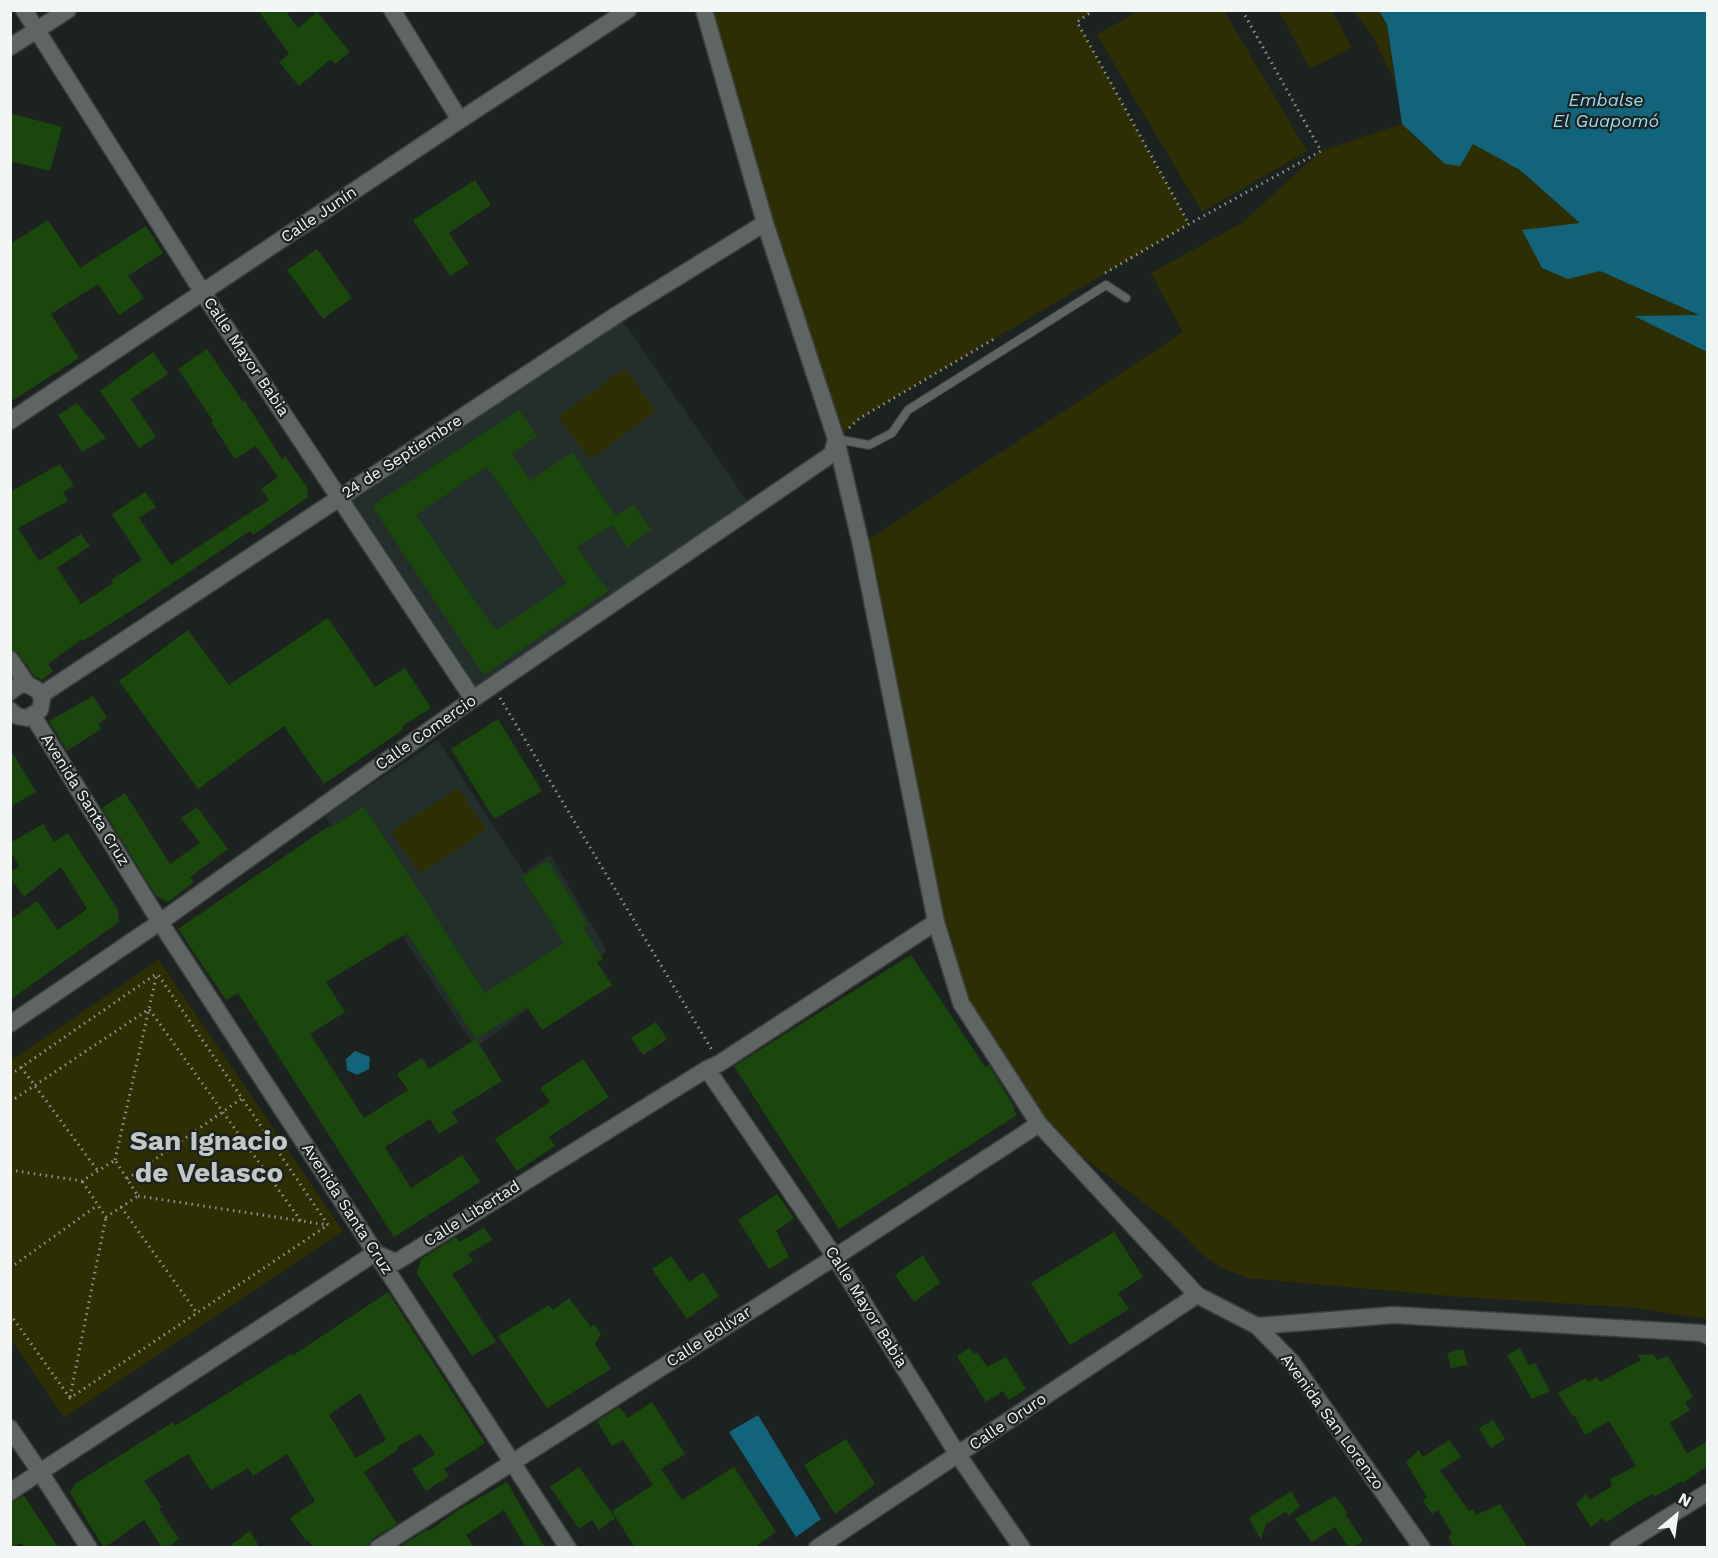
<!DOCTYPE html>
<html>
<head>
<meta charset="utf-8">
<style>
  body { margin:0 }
  #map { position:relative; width:1718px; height:1558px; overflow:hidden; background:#1c221f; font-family:"Work Sans",sans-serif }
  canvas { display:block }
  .frame { position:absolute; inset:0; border:12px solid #f2f6f4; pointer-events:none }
  .north { position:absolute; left:1646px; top:1486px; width:60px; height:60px; -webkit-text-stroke:4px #1c221f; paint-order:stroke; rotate:29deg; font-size:16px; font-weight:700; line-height:24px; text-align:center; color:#f2f6f4 }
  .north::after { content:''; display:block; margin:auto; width:21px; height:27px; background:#f2f6f4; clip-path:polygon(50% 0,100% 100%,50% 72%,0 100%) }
</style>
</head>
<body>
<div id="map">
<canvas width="1718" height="1558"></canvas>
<div class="frame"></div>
<div class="north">N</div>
</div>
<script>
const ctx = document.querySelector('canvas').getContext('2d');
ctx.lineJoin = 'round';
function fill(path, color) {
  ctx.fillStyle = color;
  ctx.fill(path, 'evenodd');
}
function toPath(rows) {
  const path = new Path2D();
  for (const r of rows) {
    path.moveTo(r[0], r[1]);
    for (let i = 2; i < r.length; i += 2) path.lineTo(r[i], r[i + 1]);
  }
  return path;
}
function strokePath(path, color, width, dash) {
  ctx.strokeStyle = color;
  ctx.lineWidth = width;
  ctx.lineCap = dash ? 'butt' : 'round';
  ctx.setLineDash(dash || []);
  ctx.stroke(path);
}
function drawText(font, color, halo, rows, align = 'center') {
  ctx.font = font + ' "Work Sans",sans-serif';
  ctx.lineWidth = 4.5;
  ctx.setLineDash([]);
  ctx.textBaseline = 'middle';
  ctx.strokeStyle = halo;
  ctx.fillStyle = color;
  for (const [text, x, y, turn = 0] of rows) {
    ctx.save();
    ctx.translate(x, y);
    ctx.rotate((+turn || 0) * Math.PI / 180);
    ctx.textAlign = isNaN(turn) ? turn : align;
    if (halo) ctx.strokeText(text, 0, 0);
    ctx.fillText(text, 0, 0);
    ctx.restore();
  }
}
const built = toPath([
  [618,314,752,508,473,699,340,498],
  [438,740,524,873,550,854,607,951,475,1048,325,816]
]);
const green = toPath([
  [704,11,1094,11,1077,22,1189,224,860,418,836,439],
  [1138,11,1224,11,1307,151,1202,212,1097,35],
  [1279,11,1332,11,1352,47,1310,69],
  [1353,11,1379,11,1387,24,1395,83,1373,36],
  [1402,124,1445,164,1473,143,1520,170,1581,223,1568,279,1600,271,1701,316,1636,316,1707,352,1707,1319,1637,1308,1462,1297,1247,1278,1220,1267,1204,1256,1176,1227,1039,1124,961,1003,861,545,1183,332,1151,273,1242,223,1321,151],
  [625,368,656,411,590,460,558,417],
  [458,788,486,830,420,874,391,832],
  [159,960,343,1231,64,1418,11,1339,11,1060]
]);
const water = toPath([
  [1379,11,1707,11,1707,352,1634,316,1699,315,1600,271,1568,279,1542,268,1522,230,1580,223,1520,170,1473,144,1460,166,1445,164,1402,124,1387,24],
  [355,1051,370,1057,369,1069,357,1075,347,1070,346,1059],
  [758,1415,821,1519,796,1537,729,1432]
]);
const building = toPath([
  [258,10,285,10,298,28,317,12,350,52,335,64,331,59,299,86,279,62,289,54],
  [10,113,62,127,50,171,10,161],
  [475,180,491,205,449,233,469,264,450,276,413,220],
  [48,220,80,268,146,226,163,253,128,276,144,298,119,315,98,284,51,314,79,358,10,402,10,244],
  [317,249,352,298,323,319,287,270],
  [207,349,243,402,245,401,282,459,285,456,307,487,308,497,253,535,250,531,131,611,83,641,82,639,48,664,53,671,42,680,34,676,18,653,10,649,10,492,60,464,74,486,63,492,68,501,18,528,39,561,81,534,90,546,57,568,81,604,113,583,111,580,142,560,112,514,145,492,156,507,139,518,171,565,269,500,261,489,278,477,256,446,235,459,211,422,213,421,178,369],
  [153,352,168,374,131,399,156,437,139,448,100,391],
  [77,403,106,438,82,452,58,415],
  [519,410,537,436,512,454,530,481,573,452,616,516,634,505,651,530,627,547,612,525,577,547,608,591,484,675,372,506],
  [487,467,567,583,496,631,416,515],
  [328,618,375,687,405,668,431,708,402,726,404,729,324,784,284,726,198,789,119,681,188,630,229,685],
  [93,696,107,718,98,724,101,729,67,751,49,721],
  [498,719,542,791,494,819,451,749],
  [10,749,36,792,10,807],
  [125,793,170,864,200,843,181,818,197,807,228,849,190,877,194,882,168,902,156,896,102,808],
  [364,806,485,993,564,943,522,877,548,861,587,924,583,927,603,959,597,962,612,985,542,1030,527,1007,476,1039,502,1081,452,1112,458,1122,439,1134,430,1119,385,1147,411,1188,462,1155,480,1182,394,1237,238,993,226,1000,178,929,329,826,330,828],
  [407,933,476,1039,429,1069,422,1058,397,1074,408,1090,364,1118,310,1034,345,1012,326,982],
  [43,824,54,842,68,833,118,910,119,922,10,1000,10,920,37,901,58,930,87,909,61,867,24,897,10,877,10,873,19,866,10,851,10,843],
  [911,955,985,1067,989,1065,1015,1108,1013,1109,1017,1115,839,1229,734,1066],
  [656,1022,667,1039,643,1055,631,1038],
  [583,1059,609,1097,549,1137,555,1146,517,1171,495,1139,550,1102,540,1088],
  [777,1194,794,1218,776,1231,789,1257,769,1269,738,1220],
  [484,1227,492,1240,468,1254,473,1261,452,1274,496,1342,472,1356,417,1274,421,1259,456,1237,460,1242],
  [1114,1232,1143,1277,1118,1293,1129,1309,1070,1345,1031,1283],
  [923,1255,940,1283,914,1302,895,1275],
  [671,1256,689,1282,703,1272,719,1296,687,1319,652,1269],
  [388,1292,485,1443,444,1469,449,1476,426,1491,412,1469,435,1454,420,1434,397,1447,398,1450,364,1472,397,1524,372,1539,368,1548,313,1548,308,1540,306,1541,290,1518,315,1501,287,1454,253,1476,248,1468,211,1490,188,1454,144,1481,162,1507,159,1509,179,1539,167,1548,162,1548,144,1520,104,1548,70,1493,75,1484,173,1422,175,1426,291,1354,292,1356],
  [360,1393,386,1440,356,1458,329,1415],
  [569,1298,591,1327,594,1324,601,1334,595,1344,611,1369,547,1408,498,1336,549,1305,553,1310],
  [969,1348,974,1354,978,1353,987,1367,1006,1357,1026,1389,1009,1400,1003,1391,986,1402,957,1356],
  [1520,1348,1529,1365,1535,1363,1550,1391,1532,1399,1507,1355],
  [1463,1349,1468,1365,1451,1368,1447,1353],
  [1654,1354,1657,1360,1668,1356,1693,1397,1685,1402,1690,1410,1670,1423,1687,1454,1707,1441,1707,1466,1683,1483,1682,1481,1654,1497,1652,1494,1626,1509,1606,1523,1603,1518,1591,1527,1576,1504,1586,1494,1590,1500,1612,1486,1610,1479,1636,1466,1609,1421,1585,1435,1574,1415,1572,1416,1558,1393,1586,1378,1588,1382,1597,1377,1600,1382,1641,1360,1638,1355],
  [652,1402,685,1454,661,1469,682,1500,734,1467,776,1532,754,1548,635,1548,612,1511,653,1485,623,1440,612,1446,597,1421,619,1407,628,1418],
  [1493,1420,1505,1439,1491,1448,1479,1428],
  [846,1439,875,1484,835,1514,804,1465],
  [1449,1440,1461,1457,1440,1471,1469,1511,1473,1509,1476,1515,1500,1504,1528,1548,1455,1548,1448,1538,1452,1533,1438,1510,1432,1514,1423,1501,1427,1497,1406,1462,1419,1450,1423,1457],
  [579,1467,615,1518,599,1530,592,1520,579,1529,550,1487],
  [507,1482,545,1548,526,1548,504,1510,466,1535,474,1548,398,1548,428,1529,429,1531,458,1510],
  [1291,1491,1300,1506,1289,1516,1286,1512,1266,1524,1261,1540,1249,1518],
  [24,1496,59,1548,26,1548,21,1543,10,1548,10,1503],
  [1335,1496,1348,1513,1345,1514,1363,1541,1353,1548,1349,1548,1335,1527,1312,1542,1295,1519],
  [250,1531,260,1548,227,1548]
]);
const path = toPath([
  [1094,10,1077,22,1189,224],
  [1105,273,1189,224,1321,151,1242,10],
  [849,428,860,418,994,339],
  [500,698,712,1050],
  [21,1067,98,1171],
  [10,1075,156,974],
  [10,1102,149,1009,301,1221],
  [115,1160,157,973],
  [10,1170,82,1181,115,1160,138,1196,106,1217,82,1181],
  [127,1179,241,1099],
  [138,1196,328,1225],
  [121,1207,197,1313],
  [10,1268,98,1205],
  [10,1314,70,1398,328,1225,157,973],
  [70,1397,106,1217]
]);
const service = toPath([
  [836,439,869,445,892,433,908,410,1106,285,1126,298]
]);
const minor = toPath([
  [24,10,203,293,473,699],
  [392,10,460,120],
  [704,10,765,223,836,439,861,545,936,922,961,1003,1039,1124,1197,1295,1257,1326,1292,1362,1422,1548],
  [10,47,68,10],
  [10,421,460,120,628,10],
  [41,695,618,314,765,223],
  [160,922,473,699,832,454,836,439],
  [707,1069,835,1257,958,1455,1022,1548],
  [375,1253,396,1262,707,1069,720,1063,936,922],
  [1257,1326,1394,1315,1702,1333,1708,1336],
  [10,1492,40,1472,89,1548],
  [378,1548,835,1257,1039,1124],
  [817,1548,1197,1295],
  [1618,1548,1708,1492]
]);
const secondary = toPath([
  [10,659,27,684],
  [10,692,18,686,27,684,39,691,42,700,40,710,27,718,17,716,10,710],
  [33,716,160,922,568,1548],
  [10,1024,160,922],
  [10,1428,40,1472,375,1253]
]);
const streetNames = [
  ["Calle Junín",319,215,-34],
  ["Calle Mayor Babia",246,357,56],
  ["24 de Septiembre",402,457,-33],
  ["Calle Comercio",426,733,-35],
  ["Avenida Santa Cruz",85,800,58],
  ["Avenida Santa Cruz",347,1209,57],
  ["Calle Libertad",472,1214,-32],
  ["Calle Mayor Babia",866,1307,58],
  ["Calle Bolívar",709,1337,-33],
  ["Calle Oruro",1008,1422,-34],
  ["Avenida San Lorenzo",1332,1422,54]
];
const waterNames = [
  ["Embalse",1606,101],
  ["El Guapomó",1606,122]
];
const townNames = [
  ["San Ignacio",209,1142],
  ["de Velasco",209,1174]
];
fill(built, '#232f2a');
fill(green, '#2d2f02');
fill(water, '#12647b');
fill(building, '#1a480c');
strokePath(service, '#3b3f3d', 10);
strokePath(minor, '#3b3f3d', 19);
strokePath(secondary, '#3b3f3d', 19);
strokePath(path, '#8f9391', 3, [1.5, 4.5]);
strokePath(service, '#5e6562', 8);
strokePath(minor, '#5e6562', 16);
strokePath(secondary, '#5e6562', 16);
drawText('16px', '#f2f6f4', '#1c221f', streetNames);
drawText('italic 18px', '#96ddf7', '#1c221f', waterNames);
drawText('bold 28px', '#c1c8c5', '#1c221f', townNames);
</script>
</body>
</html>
